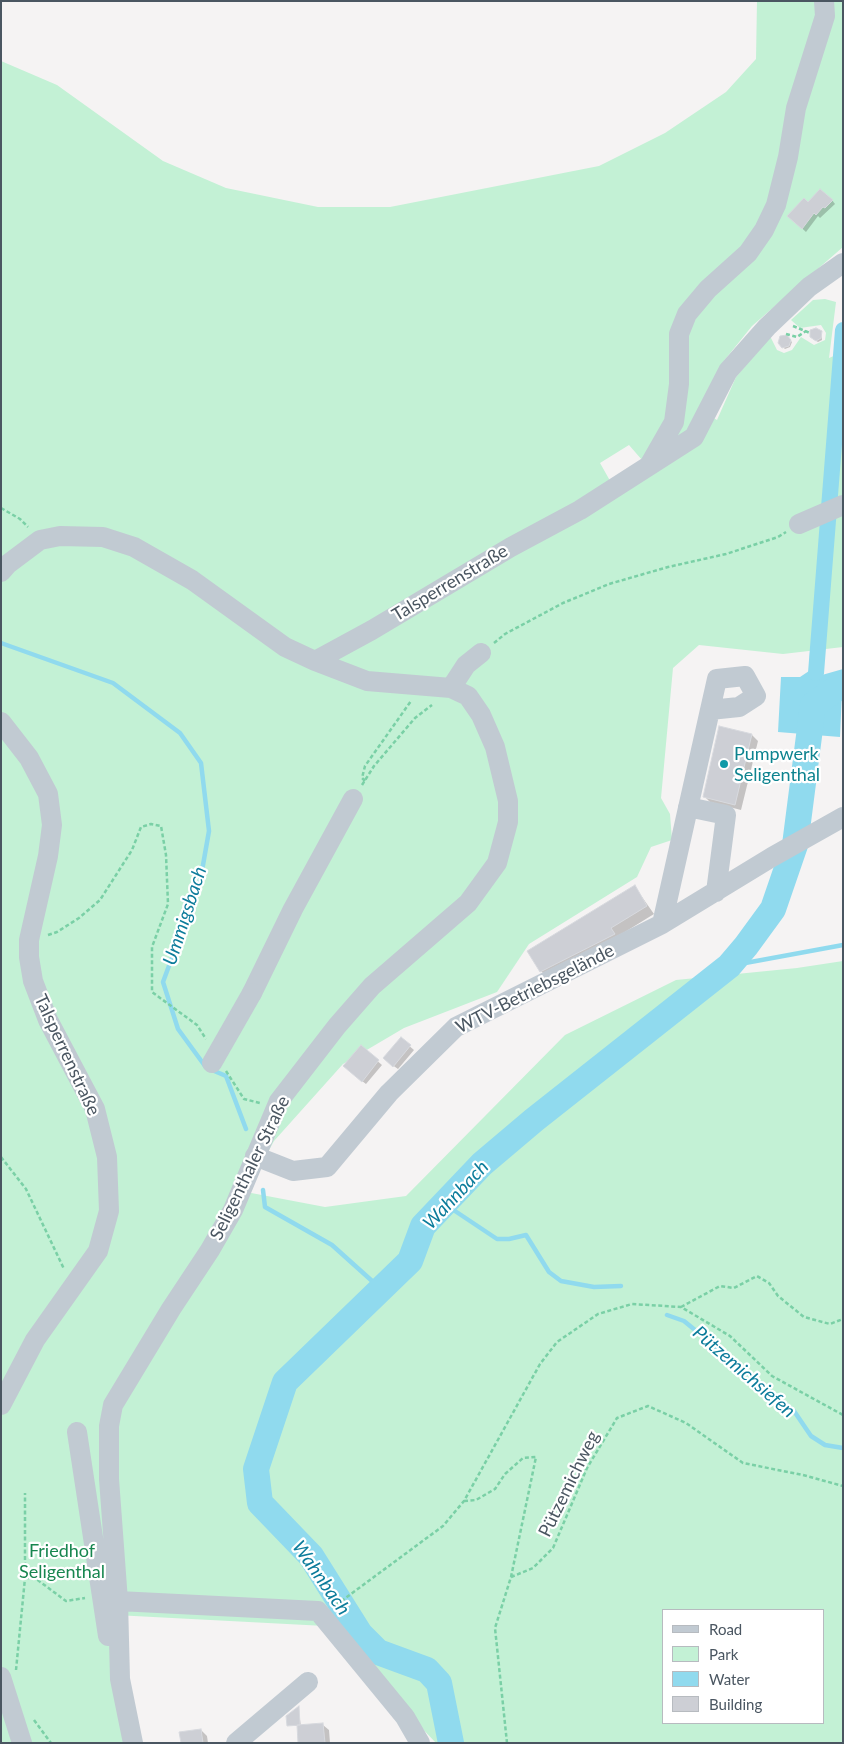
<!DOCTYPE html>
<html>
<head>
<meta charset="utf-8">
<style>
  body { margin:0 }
  #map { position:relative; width:844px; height:1744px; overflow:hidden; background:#f5f3f3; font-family:Lato,sans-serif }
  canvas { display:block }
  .frame { position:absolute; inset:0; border:2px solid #4a5661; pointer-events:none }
  .legend { position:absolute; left:662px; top:1609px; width:162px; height:115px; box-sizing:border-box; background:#fff; border:1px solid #b7bbc0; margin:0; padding:6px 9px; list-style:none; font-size:15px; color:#4a5661 }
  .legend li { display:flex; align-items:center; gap:10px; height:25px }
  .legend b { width:25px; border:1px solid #b7bbc0 }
</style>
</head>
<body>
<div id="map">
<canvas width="844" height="1744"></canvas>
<div class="frame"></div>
<ul class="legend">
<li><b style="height:6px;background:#c1cad2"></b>Road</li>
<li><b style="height:14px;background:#c3f1d5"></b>Park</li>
<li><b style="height:14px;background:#90daee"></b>Water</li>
<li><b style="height:14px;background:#cdcfd5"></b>Building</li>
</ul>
</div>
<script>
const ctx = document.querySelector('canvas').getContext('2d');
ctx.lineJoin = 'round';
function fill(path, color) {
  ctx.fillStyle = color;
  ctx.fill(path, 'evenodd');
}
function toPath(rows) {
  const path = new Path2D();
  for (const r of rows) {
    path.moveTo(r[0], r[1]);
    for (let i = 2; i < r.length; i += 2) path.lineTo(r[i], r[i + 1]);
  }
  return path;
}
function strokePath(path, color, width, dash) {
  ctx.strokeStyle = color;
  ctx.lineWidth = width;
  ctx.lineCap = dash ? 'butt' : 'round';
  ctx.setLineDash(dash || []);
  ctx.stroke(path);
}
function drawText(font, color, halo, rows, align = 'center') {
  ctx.font = font + ' Lato,sans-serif';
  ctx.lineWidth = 4.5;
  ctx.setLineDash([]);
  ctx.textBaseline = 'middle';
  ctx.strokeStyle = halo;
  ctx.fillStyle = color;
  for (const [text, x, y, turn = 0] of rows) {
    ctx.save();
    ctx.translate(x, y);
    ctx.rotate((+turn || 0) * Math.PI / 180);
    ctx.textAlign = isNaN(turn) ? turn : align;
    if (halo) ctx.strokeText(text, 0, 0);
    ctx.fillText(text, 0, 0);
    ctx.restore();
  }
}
const green = toPath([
  [757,1,843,1,843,247,752,326,723,362,702,411,717,420,736,377,769,338,771,338,777,350,784,353,792,350,801,337,814,345,825,340,826,333,821,325,800,328,791,320,813,300,825,299,836,302,829,358,843,352,843,647,783,654,699,645,673,668,661,798,670,814,672,840,651,847,637,877,529,944,497,992,404,1028,343,1064,274,1141,246,1192,325,1207,406,1196,565,1035,676,980,797,968,843,961,843,1743,436,1743,325,1626,115,1615,140,1743,1,1743,1,61,57,85,163,161,226,188,318,207,390,207,599,166,665,133,726,92,756,59],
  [629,445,642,460,613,486,600,463],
  [663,1610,823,1610,823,1723,663,1723]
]);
const water = toPath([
  [810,652,823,652,822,675,843,669,840,737,778,732,781,677,800,677,809,671]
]);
const shadow = toPath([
  [832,200,835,204,820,218,818,216,806,232,793,220,808,204],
  [821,332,822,340,818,342,813,339],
  [786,336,792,342,790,347,785,349,779,343],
  [720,727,752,735,758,741,741,810,710,802,704,796],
  [635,887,654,914,549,979,541,971],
  [401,1039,414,1050,398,1069,388,1062],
  [361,1047,382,1065,366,1084,348,1070],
  [298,1707,301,1726,323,1725,329,1730,330,1743,299,1743,298,1726,288,1725],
  [201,1730,207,1736,208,1743,182,1743]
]);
const stream = toPath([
  [1,643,113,683,180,733,201,763,209,831,200,882,163,982,178,1029,205,1066],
  [729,966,843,945],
  [212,1070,226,1076,246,1129],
  [263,1190,265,1207,332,1245,381,1289],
  [443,1203,497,1239,509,1239,526,1235,549,1272,561,1281,594,1287,621,1286],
  [667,1315,684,1321,794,1411,811,1436,825,1445,843,1448]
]);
const canal = toPath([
  [816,673,843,330]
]);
const river = toPath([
  [451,1743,439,1683,427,1670,378,1652,360,1634,311,1556,260,1503,256,1469,285,1382,410,1261,423,1226,482,1164,534,1120,729,966,746,946,773,909,795,845,813,705,843,684]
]);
const building = toPath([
  [820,189,833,200,825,208,823,207,816,215,814,213,802,229,787,216,804,198,808,202,820,189],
  [816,328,822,331,821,338,816,341,810,337,810,330,816,328],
  [787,335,791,340,789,346,782,348,778,343,780,336,787,335],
  [719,726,752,734,735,805,703,797,719,726],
  [635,885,647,906,611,928,615,934,540,972,527,951,635,885],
  [401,1037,411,1045,393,1067,383,1058,401,1037],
  [361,1045,379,1060,362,1082,343,1066,361,1045],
  [299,1706,300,1725,287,1726,286,1716,299,1706],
  [323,1723,325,1743,298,1743,297,1725,323,1723],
  [201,1729,203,1743,181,1743,179,1732,201,1729]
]);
const path = toPath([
  [793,326,810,333],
  [786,334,797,337,806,331],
  [1,508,20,519,28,527],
  [494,643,505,634,563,603,609,584,668,567,726,554,778,537,786,532],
  [365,781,362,778,365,766,411,701],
  [362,785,374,766,415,718,432,705],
  [48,935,57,932,79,918,100,900,132,850,141,827,151,824,161,826,166,855,168,904,152,947,152,992,197,1025,206,1039],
  [226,1071,244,1099,260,1103],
  [1,1157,26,1189,64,1269],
  [681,1307,720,1286,734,1288,757,1276,769,1283,778,1296,804,1317,830,1324,843,1319],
  [464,1501,476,1500,495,1489,505,1474,523,1458,536,1457,511,1577,495,1628,507,1743],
  [511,1577,533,1568,553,1548,587,1468,617,1418,648,1406,686,1423,743,1463,803,1475,843,1486],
  [25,1578,35,1578,66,1601,85,1598],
  [336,1605,443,1526,464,1501,540,1364,557,1342,598,1314,632,1304,681,1307,730,1336,772,1376,843,1415],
  [16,1670,25,1578,25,1493],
  [34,1720,51,1743]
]);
const minor = toPath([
  [650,464,674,422,679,384,679,334,687,314,708,289,748,253,764,230,776,205,788,157,796,108,825,16,824,1],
  [799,524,843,505],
  [1,572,8,564,40,540,60,536,103,537,134,547,192,580,285,647,315,661,367,681,451,688,468,696,481,715,495,747,508,801,508,822,497,863,468,903,372,986,337,1026,279,1101,233,1210,210,1250,171,1309,113,1405,109,1426,109,1479,118,1601,120,1679,133,1743],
  [315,661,372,630,511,547,580,510,694,437,728,371,767,327,809,287,843,263],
  [451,688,466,665,481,653],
  [1,722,29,758,48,794,52,825,48,856,29,940,29,957,33,981,48,1020,95,1109,107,1157,109,1211,98,1251,35,1340,1,1405],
  [688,807,726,815,716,892],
  [662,924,710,710,717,679,745,676,756,696,739,707,710,710],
  [252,993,293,909,353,799],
  [255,1156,293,1171,327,1167,389,1093,456,1027,662,924,772,857,843,817],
  [77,1432,108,1636],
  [118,1601,318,1611,405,1717,420,1743],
  [1,1677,22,1743],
  [236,1743,308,1682]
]);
const minorBridge = toPath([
  [212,1063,252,993]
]);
const markers = [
  [724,764,5,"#0f9aa8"]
];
const streetNames = [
  ["Talsperrenstraße",450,583,-31],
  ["WTV-Betriebsgelände",535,989,-27],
  ["Talsperrenstraße",67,1055,65],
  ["Seligenthaler Straße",250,1168,-64],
  ["Pützemichweg",569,1484,-64]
];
const cultureNames = [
  ["Pumpwerk",734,754],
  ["Seligenthal",734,775]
];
const parkNames = [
  ["Friedhof",62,1551],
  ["Seligenthal",62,1572]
];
const waterNames = [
  ["Ummigsbach",185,916,-72],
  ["Wahnbach",456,1195,-47],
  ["Pützemichsiefen",744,1372,41],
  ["Wahnbach",321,1578,55]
];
fill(green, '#c3f1d5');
fill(water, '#90daee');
fill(shadow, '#0003');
strokePath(stream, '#90daee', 4.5);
strokePath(canal, '#90daee', 16);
strokePath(river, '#90daee', 26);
fill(building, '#cdcfd5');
strokePath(building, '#d7d9de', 1);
strokePath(path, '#7ad0a6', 2.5, [4, 2.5]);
strokePath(minor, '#c1cad2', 20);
strokePath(minorBridge, '#c1cad2', 20);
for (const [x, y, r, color] of markers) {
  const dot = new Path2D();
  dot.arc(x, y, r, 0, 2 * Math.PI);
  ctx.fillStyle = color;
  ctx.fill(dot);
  strokePath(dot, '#fff', 2);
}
drawText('18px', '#4a5661', '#fff', streetNames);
drawText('18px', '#0d838f', '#fff', cultureNames, 'left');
drawText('18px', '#17864f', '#fff', parkNames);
drawText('italic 19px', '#0c7c9b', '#fff', waterNames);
</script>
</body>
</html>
